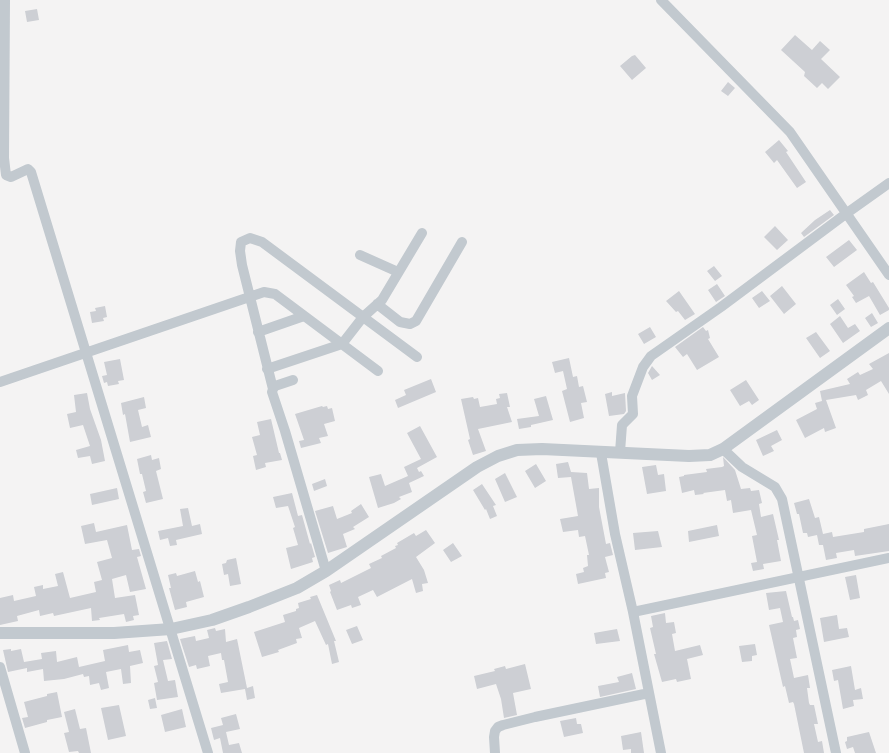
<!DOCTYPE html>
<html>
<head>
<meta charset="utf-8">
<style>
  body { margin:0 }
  canvas { display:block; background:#f4f3f3 }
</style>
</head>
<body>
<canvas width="889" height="753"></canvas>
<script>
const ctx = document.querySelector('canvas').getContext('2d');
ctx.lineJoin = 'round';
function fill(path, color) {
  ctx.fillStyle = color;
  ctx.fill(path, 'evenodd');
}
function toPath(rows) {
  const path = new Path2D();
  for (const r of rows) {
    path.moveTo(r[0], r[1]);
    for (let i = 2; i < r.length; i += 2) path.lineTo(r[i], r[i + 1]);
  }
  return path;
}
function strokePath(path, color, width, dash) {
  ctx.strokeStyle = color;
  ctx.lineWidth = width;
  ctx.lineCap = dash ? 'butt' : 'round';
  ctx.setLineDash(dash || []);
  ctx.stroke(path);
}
const building = toPath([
  [37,9,39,20,27,22,25,11],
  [795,35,812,50,820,41,830,50,821,59,840,77,828,89,822,83,817,88,804,76,805,72,781,50],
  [635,55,646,68,632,80,620,66,632,56],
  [728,82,735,88,728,96,721,91],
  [779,140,788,151,786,152,806,182,797,188,777,160,774,163,765,152],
  [830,210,834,215,804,237,801,233,815,220],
  [775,226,788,240,777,250,764,237],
  [849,240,857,250,834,267,826,257],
  [714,266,722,276,715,281,707,271],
  [864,272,871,283,873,282,889,308,889,310,880,315,869,296,856,303,852,297,854,296,846,285],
  [717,284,725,296,716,302,708,290],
  [782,286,796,304,784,314,770,296],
  [679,291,695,314,685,320,678,311,676,312,666,301],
  [762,291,770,301,759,308,752,298],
  [838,299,845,309,837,315,830,305],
  [105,306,107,317,103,318,104,321,92,323,90,312,96,311,95,308],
  [872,313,878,323,871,327,865,318],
  [840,316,848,328,855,324,860,331,843,343,830,324],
  [650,327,656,337,644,344,638,334],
  [703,327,706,331,708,330,710,338,708,339,719,357,697,370,687,354,683,357,675,347],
  [816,332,830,351,820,358,806,338],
  [889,353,889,394,881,381,866,390,868,395,858,400,856,395,826,400,836,428,825,432,824,428,805,438,796,420,817,409,815,403,822,401,820,391,850,384,847,379,858,372,860,375,873,369,869,364],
  [569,358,573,377,577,376,579,387,583,386,587,402,581,403,584,418,570,422,562,391,567,389,563,371,555,373,552,362],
  [120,359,124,380,118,381,119,384,108,386,107,382,104,383,102,376,107,375,104,362],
  [652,366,660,375,652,380,648,373],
  [431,379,436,392,398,408,395,400,406,395,404,390],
  [746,380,759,400,752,405,749,401,740,406,730,390],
  [612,392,612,396,625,393,626,411,624,414,609,416,605,394],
  [87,393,90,409,101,440,105,461,92,464,90,456,78,458,76,450,90,446,83,425,70,428,67,414,76,412,74,395],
  [507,393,510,407,507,407,512,422,478,429,486,451,473,455,468,440,470,439,461,399,473,397,474,399,478,398,480,407,497,404,496,399,500,398,499,394],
  [546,396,553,420,531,425,531,427,519,429,517,419,539,416,534,399],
  [144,397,146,408,138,410,142,427,148,425,151,437,130,442,125,414,123,415,121,403],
  [322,406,323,407,327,406,328,409,332,408,335,421,324,424,328,436,319,438,321,443,301,448,299,441,304,440,295,414],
  [271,419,279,453,280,453,282,460,265,463,266,467,256,470,253,456,257,455,252,437,260,435,257,422],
  [420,426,437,457,417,468,419,472,421,471,424,476,409,483,412,492,399,497,401,499,394,503,378,508,369,477,381,474,385,486,408,476,404,467,421,459,407,433],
  [777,430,782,440,771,446,774,451,763,456,756,440],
  [151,455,152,460,159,458,161,469,156,471,163,499,146,503,143,492,146,491,142,474,140,474,137,459],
  [723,457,735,470,741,489,750,488,751,491,759,490,762,503,759,504,761,517,773,514,779,540,777,540,781,561,763,564,764,569,753,571,751,563,757,562,752,536,757,535,751,510,733,513,731,500,727,501,725,490,703,493,704,494,695,495,694,490,682,493,679,477,684,476,684,475,707,472,706,469,722,467,724,466],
  [568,462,571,472,587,473,589,489,599,488,599,507,606,544,610,543,613,555,605,557,609,572,605,573,606,578,578,584,576,574,584,572,583,568,588,566,587,555,589,555,585,536,579,537,578,530,563,532,560,519,578,516,571,477,558,478,556,464],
  [536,464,546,481,535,488,525,471],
  [656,465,658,475,664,474,666,491,647,494,642,467],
  [505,473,517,497,505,502,495,479],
  [325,479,327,486,314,491,312,484],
  [482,484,496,505,493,506,497,516,490,519,486,509,485,510,473,490],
  [117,488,119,499,92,505,90,494],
  [292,493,298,516,302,515,310,544,311,543,315,557,312,558,313,562,291,569,286,548,298,545,293,528,295,527,288,506,276,508,273,497],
  [809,499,815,518,819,517,823,534,832,532,833,537,864,532,864,529,889,524,889,551,855,556,854,550,836,553,837,558,826,560,823,545,819,545,817,535,808,537,807,533,803,533,799,514,797,514,794,503],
  [361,504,369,517,353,527,355,529,343,534,347,547,328,553,315,511,333,506,337,519,352,513,351,511],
  [188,508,192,526,200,524,202,534,176,540,177,545,170,546,168,538,160,540,158,531,183,526,180,509],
  [94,523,96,532,127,525,132,550,139,549,141,556,137,557,146,589,130,592,126,575,112,579,115,598,135,595,139,615,133,616,134,620,126,622,124,614,99,618,100,620,92,621,91,608,54,616,53,613,40,616,39,610,17,616,18,621,0,625,0,598,13,595,14,601,36,596,34,587,43,585,43,589,58,586,55,574,63,572,70,598,96,592,94,582,102,580,97,562,112,558,107,540,85,544,81,526],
  [717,525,719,536,689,542,688,531],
  [426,530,435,543,416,557,424,570,428,583,422,584,423,591,416,593,412,579,377,597,373,590,358,597,361,605,352,608,351,605,337,610,330,592,331,591,329,585,340,580,341,583,371,568,369,564,382,558,381,556,396,548,395,546,398,545,397,543,414,533,416,536],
  [658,531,662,547,635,550,633,533],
  [453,543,462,556,451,562,443,550],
  [236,558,241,584,230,586,228,574,224,575,222,564,226,563,227,560],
  [195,571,198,582,200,581,204,597,186,602,187,607,175,610,169,588,171,588,168,575,176,573,177,576],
  [856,575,860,598,850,600,845,577],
  [786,591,792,617,793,617,794,621,798,620,800,629,796,630,797,637,793,638,797,658,790,659,794,678,808,675,810,688,807,688,809,703,810,705,814,705,818,724,814,724,818,742,822,741,824,753,804,753,794,704,793,702,789,703,785,686,783,687,769,625,783,622,780,608,769,610,766,593],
  [317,595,336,641,334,641,339,662,332,664,328,644,326,645,315,621,299,628,302,638,296,639,297,643,278,650,279,652,262,657,254,632,285,622,283,615,296,611,296,609,299,608,298,603,311,599,310,597],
  [665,613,666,623,674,622,676,633,672,634,675,651,700,645,703,655,687,659,691,679,677,682,676,679,662,682,654,654,656,654,650,628,653,627,651,616],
  [837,615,839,629,847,628,849,637,824,642,820,618],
  [357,626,363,640,352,644,346,630],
  [215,628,216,631,225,629,226,642,237,639,247,688,253,686,255,698,247,700,245,689,221,693,219,684,228,682,224,660,222,660,221,653,208,656,210,666,197,669,196,665,189,667,180,639,195,636,196,641,209,638,207,630],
  [617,629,620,641,596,644,594,633],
  [167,641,172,659,163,660,168,681,175,680,178,697,157,700,154,683,158,682,154,666,158,665,154,643],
  [755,644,757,655,752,656,752,661,742,662,739,646],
  [128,645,129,652,140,650,143,663,130,666,131,683,123,684,121,669,106,672,109,688,101,690,99,683,90,685,89,676,84,677,83,674,64,679,44,681,43,669,27,672,27,668,8,672,3,650,11,649,11,651,21,649,24,662,42,659,41,653,56,651,57,662,77,657,79,667,105,661,103,650],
  [525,664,531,689,513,693,517,715,504,718,501,699,496,684,477,689,474,676,495,671,494,669,505,666,506,669],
  [851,666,855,690,861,688,863,699,853,700,854,706,843,709,838,680,834,681,832,670],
  [632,673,636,689,600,697,598,686,619,682,617,677],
  [57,692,62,717,47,720,47,722,25,728,22,718,28,717,24,702,47,696,47,694],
  [155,698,157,708,150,709,148,700],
  [119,705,126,736,108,740,101,708],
  [75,709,80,729,86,728,91,753,79,753,78,751,69,752,64,733,69,732,64,712],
  [182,709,186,727,165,732,161,715],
  [236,714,240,729,226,732,229,745,239,743,242,753,223,753,220,738,214,740,211,728,223,725,221,718],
  [576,718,577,724,581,724,583,733,564,737,560,721],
  [641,732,644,753,631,753,631,749,623,750,621,736],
  [869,732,876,753,855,753,853,747,847,749,845,742,847,741,847,737]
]);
const minor = toPath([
  [5,0,4,158,6,175,11,177,28,169,31,172,208,753],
  [661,0,790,132,889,275],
  [360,255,398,272],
  [377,304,400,322,410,324,416,321,462,242],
  [258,332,304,316],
  [267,369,342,344,363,317,382,300,422,233],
  [293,380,275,386,273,389,272,392,285,431,326,571],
  [0,382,264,292,275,294,378,371],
  [273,389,242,265,240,251,241,242,250,238,262,242,417,357],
  [723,449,742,467,775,487,782,499,836,753],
  [620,452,622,425,633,414,632,396,643,367,651,356,721,307,847,213,889,183],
  [601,453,615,534,633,612,661,753],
  [633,612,889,558],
  [0,667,25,753],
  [495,753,494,737,495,731,498,727,503,725,535,717,649,693]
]);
const tertiary = toPath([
  [0,633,114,633,171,629,212,620,249,607,297,588,326,571,477,467,498,456,517,450,542,449,689,456,710,455,723,449,889,328]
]);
fill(building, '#cdcfd4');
strokePath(minor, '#c2c9cf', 10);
strokePath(tertiary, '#c2c9cf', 12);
</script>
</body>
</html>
